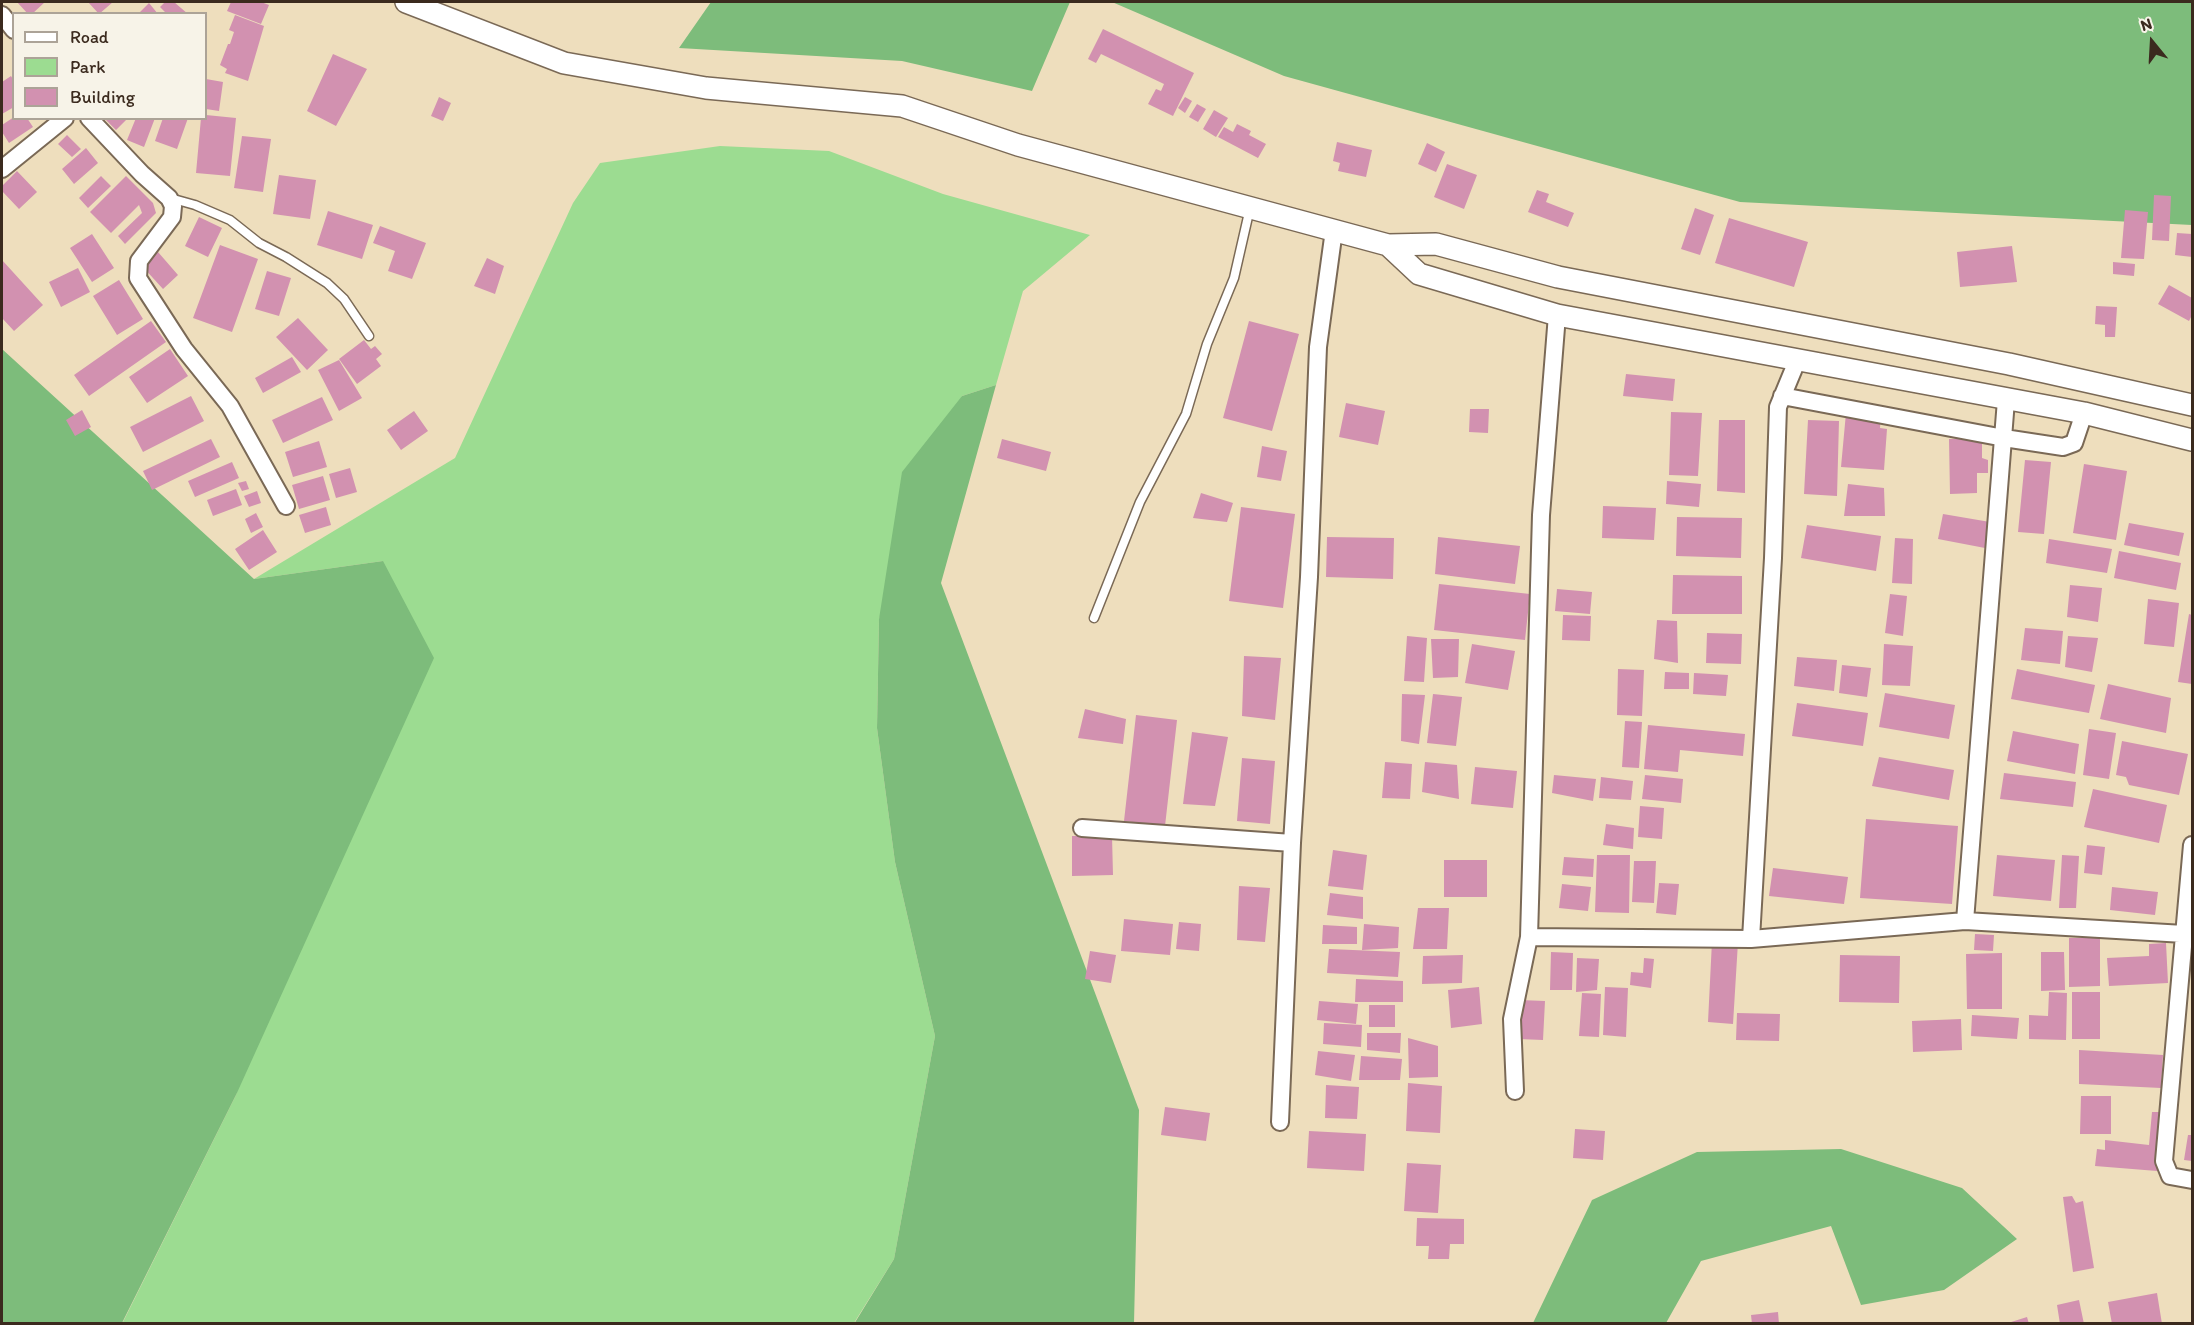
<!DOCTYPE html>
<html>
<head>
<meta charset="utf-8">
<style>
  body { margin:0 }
  #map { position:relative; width:2194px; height:1325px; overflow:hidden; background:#eedebd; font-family:Itim,sans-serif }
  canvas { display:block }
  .frame { position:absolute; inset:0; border:3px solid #3b2a1e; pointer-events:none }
  .legend { position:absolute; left:12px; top:12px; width:195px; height:108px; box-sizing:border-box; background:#f7f3e8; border:2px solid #aca397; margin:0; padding:8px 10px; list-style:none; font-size:18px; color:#3b2a1e }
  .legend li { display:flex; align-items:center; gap:12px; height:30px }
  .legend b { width:30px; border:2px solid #aca397 }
  .north { position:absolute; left:2122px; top:12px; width:60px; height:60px; -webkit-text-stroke:4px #f7f3e8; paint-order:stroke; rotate:342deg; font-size:16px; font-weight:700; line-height:24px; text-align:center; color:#3b2a1e }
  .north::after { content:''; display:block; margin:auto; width:21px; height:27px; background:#3b2a1e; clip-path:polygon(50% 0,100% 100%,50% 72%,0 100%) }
</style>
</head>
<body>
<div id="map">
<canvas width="2194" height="1325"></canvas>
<div class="frame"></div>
<ul class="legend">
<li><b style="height:8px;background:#fff"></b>Road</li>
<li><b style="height:16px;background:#9cdc91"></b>Park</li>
<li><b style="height:16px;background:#d291b0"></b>Building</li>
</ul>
<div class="north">N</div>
</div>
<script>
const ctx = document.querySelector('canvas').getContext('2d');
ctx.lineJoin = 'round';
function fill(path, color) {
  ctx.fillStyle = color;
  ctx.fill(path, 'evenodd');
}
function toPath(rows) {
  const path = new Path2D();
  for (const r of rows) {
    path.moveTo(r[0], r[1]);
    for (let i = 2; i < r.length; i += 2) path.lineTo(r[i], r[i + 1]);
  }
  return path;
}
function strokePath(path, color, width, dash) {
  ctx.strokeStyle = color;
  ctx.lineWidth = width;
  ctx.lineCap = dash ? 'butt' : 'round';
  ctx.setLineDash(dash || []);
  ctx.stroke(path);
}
const green = toPath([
  [720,146,829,151,943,194,1090,235,1023,291,996,385,962,396,879,619,877,728,895,862,935,1036,894,1259,854,1323,122,1324,236,1095,383,561,254,579,455,458,573,203,600,163]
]);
const forest = toPath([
  [711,2,1070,2,1032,91,902,61,679,48],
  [1112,2,2192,2,2192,225,1740,202,1284,76],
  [2,349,254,579,383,561,434,658,236,1095,122,1323,2,1323],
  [996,385,941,583,1139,1110,1134,1323,854,1324,894,1259,935,1036,895,862,877,728,879,619,902,472,962,396],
  [1841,1149,1962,1188,2017,1239,1944,1290,1861,1305,1831,1226,1701,1261,1666,1323,1533,1323,1592,1200,1697,1152]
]);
const building = toPath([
  [17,2,45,2,32,14,28,14],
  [88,2,113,2,99,14],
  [165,2,174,2,188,14,167,14,160,7],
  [231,2,261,2,269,5,261,24,227,11],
  [149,3,158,14,138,14],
  [235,15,264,26,248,81,225,73,227,69,220,65,228,44,230,44,234,32,229,30],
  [1103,29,1194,73,1173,116,1148,104,1156,89,1161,91,1164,84,1101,54,1096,63,1088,59],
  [333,54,367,69,336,126,307,111],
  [11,76,14,81,14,107,2,114,2,82],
  [206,79,223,82,219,111,206,109],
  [439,97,451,103,443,121,431,116],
  [1185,97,1192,101,1185,113,1178,108],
  [1197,104,1206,109,1198,122,1189,117],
  [1214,110,1228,118,1216,137,1203,129],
  [206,115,236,118,230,176,196,173,201,118,206,118],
  [14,117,14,118,27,118,33,127,9,143,2,132,2,125],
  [104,118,128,118,116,130],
  [136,118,155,118,144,147,127,140],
  [163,118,188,118,177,149,155,141],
  [1237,124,1251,131,1249,135,1266,144,1258,158,1218,137,1224,127,1233,132],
  [67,135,81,149,72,157,58,144],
  [242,136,271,139,263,192,234,188],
  [1337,142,1372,150,1366,177,1338,171,1340,163,1333,161],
  [1427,143,1445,152,1436,172,1418,164],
  [86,148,98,163,74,184,62,169],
  [1447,164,1477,175,1464,209,1434,197],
  [17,171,37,192,19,209,2,191,2,186],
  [279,175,316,180,310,219,273,214],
  [101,176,111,186,88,208,79,198],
  [126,176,153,203,156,213,125,244,118,236,142,213,139,205,111,233,90,212],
  [1537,190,1549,194,1546,202,1574,213,1568,227,1528,212],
  [2154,195,2171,196,2169,241,2152,240],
  [1695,208,1714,215,1700,255,1681,249],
  [2125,210,2148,212,2144,259,2121,258],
  [328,211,373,225,362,259,317,245],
  [199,217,222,228,208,257,185,246],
  [1729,218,1808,242,1794,287,1715,263],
  [380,226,426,243,412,279,388,271,395,251,373,243],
  [2177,233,2192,234,2192,257,2175,255],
  [92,234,114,268,92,282,70,248],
  [220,245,258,259,232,332,193,318],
  [2012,246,2017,282,1960,287,1957,252],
  [158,252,178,275,163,289,142,266],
  [487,258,504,266,495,294,474,286],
  [2,260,43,305,14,331,2,318],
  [2113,262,2135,264,2134,276,2113,274],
  [78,268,90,292,61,307,49,282],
  [267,271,291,278,279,316,255,309],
  [119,280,143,319,117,335,93,296],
  [2169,285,2192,298,2192,315,2189,321,2158,304],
  [2096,306,2117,307,2115,337,2105,337,2105,325,2095,324],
  [298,318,328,350,307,370,276,337],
  [151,321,166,342,89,396,74,375],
  [1249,321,1299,334,1272,431,1223,418],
  [364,340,371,349,375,346,382,354,376,359,381,366,357,384,339,359],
  [170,349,188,376,147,403,129,377],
  [292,357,301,372,263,393,255,378],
  [339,360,362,398,339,411,318,370],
  [1626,374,1675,379,1673,401,1623,396],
  [191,396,204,421,143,452,130,427],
  [322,397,333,420,283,443,272,420],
  [1346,403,1385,411,1378,445,1339,437],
  [1470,409,1489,409,1488,433,1469,432],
  [82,410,91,427,75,436,66,420],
  [414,411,428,431,401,450,387,430],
  [1671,412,1702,413,1698,476,1669,475],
  [1846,413,1881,416,1880,428,1887,429,1884,470,1841,467],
  [1719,420,1745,420,1745,493,1717,491],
  [1808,420,1839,421,1837,496,1804,494],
  [1982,438,1982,458,1988,460,1988,473,1977,473,1977,493,1950,494,1949,439],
  [211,439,220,457,152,490,143,471],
  [1002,439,1051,452,1046,471,997,458],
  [319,441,327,467,293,477,285,452],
  [1262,446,1287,451,1281,481,1257,477],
  [2025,460,2051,462,2044,534,2018,532],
  [232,462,239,478,195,497,188,481],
  [2084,464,2127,471,2116,540,2073,533],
  [350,468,357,492,336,498,329,474],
  [323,476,330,500,299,509,292,485],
  [246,481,249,489,242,491,238,483],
  [1667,481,1701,484,1699,507,1666,504],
  [1848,484,1884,488,1885,516,1844,516],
  [236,489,242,505,213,516,207,500],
  [257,491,261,503,249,507,244,496],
  [1201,493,1233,503,1227,522,1193,518],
  [1603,506,1656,508,1654,540,1602,538],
  [326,507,331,525,305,533,299,515],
  [1241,507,1295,514,1283,608,1229,601],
  [256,513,263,527,251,533,245,519],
  [1943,514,1990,522,1985,548,1938,539],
  [1677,517,1742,518,1741,558,1676,556],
  [2129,523,2184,533,2179,556,2124,545],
  [1807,525,1881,536,1876,571,1801,558],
  [263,530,277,552,249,570,235,549],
  [1327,537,1394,538,1393,579,1326,577],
  [1438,537,1520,546,1515,584,1435,574],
  [1895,538,1913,539,1912,584,1892,583],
  [2049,539,2112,549,2107,573,2046,563],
  [2119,551,2181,563,2176,590,2114,578],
  [1673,575,1742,576,1742,614,1672,614],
  [1439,584,1530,594,1525,640,1434,630],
  [2070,585,2102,588,2098,622,2067,617],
  [1557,589,1592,592,1590,614,1555,611],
  [1890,594,1907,596,1903,636,1885,633],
  [2148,599,2179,603,2174,647,2144,644],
  [2189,614,2192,615,2192,684,2178,682],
  [1563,615,1591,616,1590,641,1562,640],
  [1657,620,1677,621,1678,663,1654,659],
  [2025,628,2063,631,2060,664,2021,660],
  [1707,633,1742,634,1741,664,1706,663],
  [1407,636,1427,638,1424,682,1404,681],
  [2068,636,2098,638,2092,672,2065,667],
  [1431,639,1459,639,1458,677,1433,678],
  [1472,644,1515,651,1508,690,1465,683],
  [1884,644,1913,646,1910,686,1882,685],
  [1244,656,1281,658,1275,720,1242,716],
  [1797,657,1837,660,1834,691,1794,686],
  [1842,665,1871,668,1867,697,1839,693],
  [1618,669,1644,670,1642,716,1617,715],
  [2017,669,2095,685,2089,713,2011,699],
  [1665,672,1689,673,1689,689,1664,689],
  [1694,673,1728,675,1726,696,1693,694],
  [2108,684,2171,698,2166,733,2100,719],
  [1885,693,1955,705,1949,739,1879,727],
  [1402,694,1425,695,1419,744,1401,741],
  [1433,694,1462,697,1456,746,1427,743],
  [1797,703,1868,713,1863,746,1792,736],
  [1085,709,1126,719,1123,744,1078,738],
  [1136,715,1177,720,1165,826,1124,821],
  [1625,721,1642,722,1639,768,1622,767],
  [1648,725,1745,734,1743,756,1680,750,1678,772,1644,769],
  [2089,729,2116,733,2109,779,2083,775],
  [2013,731,2079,744,2075,774,2007,761],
  [1192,732,1228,737,1215,806,1183,804],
  [2122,741,2188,754,2179,795,2129,785,2126,777,2116,775],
  [1879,757,1954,770,1949,800,1872,786],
  [1242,758,1275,761,1270,824,1237,821],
  [1385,762,1412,764,1410,799,1382,798],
  [1425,762,1457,765,1459,799,1422,792],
  [1475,767,1517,771,1513,808,1471,804],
  [2004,773,2076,782,2073,807,2000,799],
  [1554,775,1596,779,1593,801,1552,793],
  [1645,775,1683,779,1681,803,1642,799],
  [1601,777,1633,781,1631,800,1599,798],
  [2093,789,2167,805,2159,843,2084,827],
  [1640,806,1664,808,1662,839,1638,837],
  [1866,819,1958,826,1952,904,1860,898],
  [1606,824,1634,828,1633,849,1603,845],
  [1072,836,1112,836,1113,875,1072,876],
  [2087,845,2105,847,2102,875,2084,873],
  [1333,850,1367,855,1363,890,1328,886],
  [1597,855,1630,855,1629,913,1595,912],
  [1997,855,2055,860,2051,901,1993,896],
  [2062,855,2079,856,2076,908,2059,908],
  [1564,857,1594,859,1593,877,1562,875],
  [1444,860,1487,860,1487,897,1444,897],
  [1634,861,1656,861,1654,903,1632,902],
  [1773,868,1848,877,1844,904,1769,896],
  [1659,883,1679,884,1676,915,1656,913],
  [1562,884,1591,887,1588,911,1559,908],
  [1239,886,1270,888,1265,942,1237,940],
  [2112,887,2158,892,2155,915,2110,910],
  [1330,893,1363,897,1363,919,1327,915],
  [1418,908,1449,908,1447,949,1413,949],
  [1124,919,1173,924,1170,955,1121,951],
  [1179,922,1201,924,1199,951,1176,949],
  [1364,924,1399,927,1398,948,1362,950],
  [1323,925,1357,927,1357,944,1322,944],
  [1975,934,1994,935,1993,951,1974,950],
  [2069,938,2100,938,2100,986,2069,987],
  [1712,941,1738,942,1733,1024,1708,1022],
  [2166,943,2168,983,2109,986,2107,958,2149,956,2149,944],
  [1329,949,1400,952,1398,977,1327,973],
  [1090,951,1116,955,1111,983,1085,979],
  [1551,952,1573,953,1572,990,1550,990],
  [2041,952,2064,952,2065,990,2041,991],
  [2002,953,2002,1009,1967,1009,1966,954],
  [1463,955,1462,983,1422,984,1423,956],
  [1840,955,1900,956,1899,1003,1839,1002],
  [1577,958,1599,959,1597,990,1576,992],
  [1644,958,1654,959,1651,988,1630,985,1631,972,1643,973],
  [1356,979,1403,981,1403,1002,1355,1002],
  [1479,987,1482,1024,1451,1028,1448,990],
  [1605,987,1628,988,1626,1037,1603,1035],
  [2049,992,2067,993,2066,1040,2029,1039,2029,1015,2048,1016],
  [2072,992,2100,992,2100,1039,2072,1039],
  [1582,993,1601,994,1599,1037,1579,1036],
  [1520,1000,1545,1001,1543,1040,1519,1039],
  [1319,1001,1358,1004,1356,1024,1317,1020],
  [1369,1005,1395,1005,1395,1027,1369,1027],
  [1737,1013,1780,1014,1779,1041,1736,1040],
  [1972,1015,2019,1018,2017,1039,1971,1036],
  [1961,1019,1962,1050,1913,1052,1912,1021],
  [1324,1023,1362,1025,1361,1047,1323,1044],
  [1367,1033,1401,1033,1400,1053,1367,1050],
  [1408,1038,1438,1046,1438,1077,1409,1078],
  [2079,1050,2163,1055,2161,1088,2079,1084],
  [1318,1051,1355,1055,1351,1081,1315,1075],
  [1361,1056,1402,1059,1400,1080,1359,1080],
  [1408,1083,1442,1086,1440,1133,1406,1131],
  [1326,1085,1359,1087,1357,1119,1325,1118],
  [2081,1096,2111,1096,2111,1134,2080,1134],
  [1165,1107,1210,1113,1206,1141,1161,1135],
  [2152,1112,2162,1112,2157,1171,2095,1166,2097,1149,2105,1150,2105,1140,2149,1145],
  [1575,1129,1605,1131,1603,1160,1573,1158],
  [1309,1131,1366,1134,1364,1171,1307,1168],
  [2188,1135,2192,1135,2192,1161,2184,1160],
  [1407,1163,1441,1165,1438,1213,1404,1211],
  [2072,1196,2076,1203,2083,1201,2094,1268,2073,1272,2063,1197],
  [1417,1218,1464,1219,1464,1244,1450,1244,1449,1259,1428,1259,1429,1246,1416,1246],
  [2157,1293,2162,1324,2112,1324,2108,1302],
  [2079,1300,2084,1324,2060,1324,2057,1305],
  [1778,1312,1779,1324,1752,1324,1751,1315],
  [2027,1317,2029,1324,2008,1324,2008,1323]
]);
const service = toPath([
  [170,198,195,205,230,220,259,243,286,257,327,283,344,299,369,336],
  [1094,618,1140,502,1186,414,1207,344,1234,278,1250,208]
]);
const minor = toPath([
  [2,15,14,30],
  [89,118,142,174,169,198,173,206,172,217,139,261,138,278,184,349,230,406,286,506],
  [2,169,65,118],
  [1782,396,2004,438,2063,447,2074,443,2084,413],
  [1082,828,1292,843],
  [2192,845,2164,1161,2170,1176,2192,1180],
  [1965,921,2006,400],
  [1529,937,1751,939,1965,921,2184,934],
  [1751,939,1773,558,1778,407,1797,361],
  [1515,1091,1512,1019,1529,937,1541,515,1557,315],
  [1280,1122,1292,843,1309,577,1318,347,1334,230]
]);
const tertiary = toPath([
  [406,2,564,63,706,88,902,106,1018,145,1388,245,1436,244,1558,277,2009,364,2192,405],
  [1388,245,1419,274,1557,315,2084,413,2192,440]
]);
fill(green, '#9cdc91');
fill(forest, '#7dbc7b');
fill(building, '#d291b0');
strokePath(service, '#7a6956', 11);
strokePath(minor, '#7a6956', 20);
strokePath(tertiary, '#7a6956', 24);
strokePath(service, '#fff', 8);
strokePath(minor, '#fff', 16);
strokePath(tertiary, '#fff', 21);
</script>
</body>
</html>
